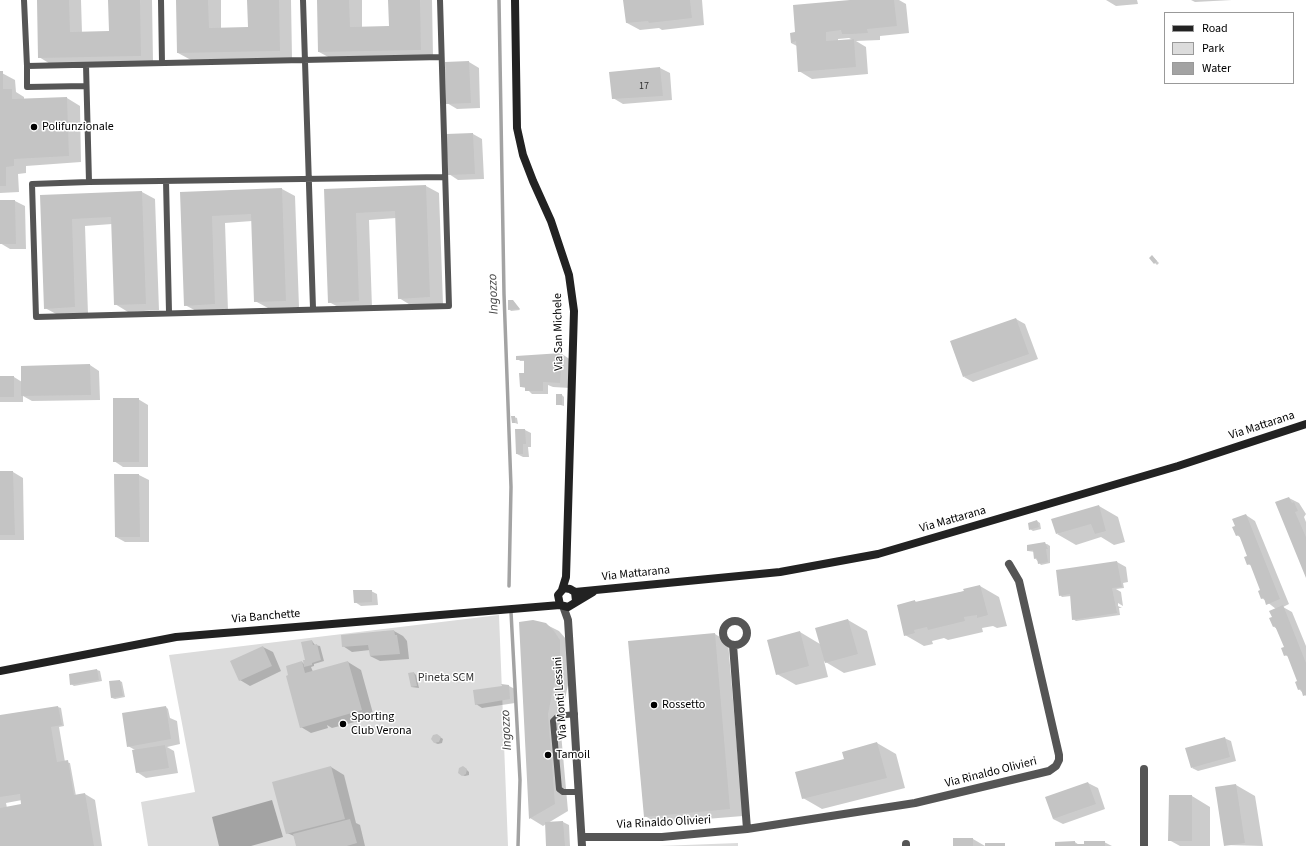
<!DOCTYPE html>
<html>
<head>
<meta charset="utf-8">
<style>
  body { margin:0 }
  #map { position:relative; width:1306px; height:846px; overflow:hidden; background:#fff; font-family:"Source Sans 3",sans-serif }
  canvas { display:block }
  .legend { position:absolute; left:1164px; top:12px; width:130px; height:72px; box-sizing:border-box; background:#fff; border:1px solid #999; margin:0; padding:5px 7px; list-style:none; font-size:12px; color:#000 }
  .legend li { display:flex; align-items:center; gap:8px; height:20px }
  .legend b { width:20px; border:1px solid #999 }
</style>
</head>
<body>
<div id="map">
<canvas width="1306" height="846"></canvas>
<ul class="legend">
<li><b style="height:5px;background:#222"></b>Road</li>
<li><b style="height:11px;background:#dcdcdc"></b>Park</li>
<li><b style="height:11px;background:#a3a3a3"></b>Water</li>
</ul>
</div>
<script>
const ctx = document.querySelector('canvas').getContext('2d');
ctx.lineJoin = 'round';
function fill(path, color) {
  ctx.fillStyle = color;
  ctx.fill(path, 'evenodd');
}
function toPath(rows) {
  const path = new Path2D();
  for (const r of rows) {
    if (r.length === 3) {
      path.moveTo(r[0] + r[2], r[1]);
      path.arc(r[0], r[1], r[2], 0, 2 * Math.PI);
      continue;
    }
    path.moveTo(r[0], r[1]);
    for (let i = 2; i < r.length; i += 2) path.lineTo(r[i], r[i + 1]);
  }
  return path;
}
function strokePath(path, color, width, dash) {
  ctx.strokeStyle = color;
  ctx.lineWidth = width;
  ctx.lineCap = dash ? 'butt' : 'round';
  ctx.setLineDash(dash || []);
  ctx.stroke(path);
}
function drawText(font, color, halo, rows, align = 'center') {
  ctx.font = font + ' "Source Sans 3",sans-serif';
  ctx.lineWidth = 3;
  ctx.setLineDash([]);
  ctx.textBaseline = 'middle';
  ctx.strokeStyle = halo;
  ctx.fillStyle = color;
  for (const [text, x, y, turn = 0] of rows) {
    ctx.save();
    ctx.translate(x, y);
    ctx.rotate((+turn || 0) * Math.PI / 180);
    ctx.textAlign = isNaN(turn) ? turn : align;
    if (halo) ctx.strokeText(text, 0, 0);
    ctx.fillText(text, 0, 0);
    ctx.restore();
  }
}
const green = toPath([
  [499,615,508,846,148,846,141,802,195,792,169,655],
  [738,843,738,846,659,846]
]);
const water = toPath([
  [272,800,283,837,251,846,219,846,212,817]
]);
const shadow = toPath([
  [38,0,81,0,82,33,110,32,109,0,152,0,153,62,52,65,39,57],
  [177,0,221,0,221,28,249,28,248,0,291,0,292,58,191,60,178,53],
  [318,0,362,0,362,27,390,27,389,0,432,0,433,57,332,59,319,52],
  [624,0,702,0,704,25,662,30,659,28,640,30,627,23],
  [861,0,899,0,906,4,909,33,880,36,880,40,856,41,866,47,868,74,812,79,799,71,797,46,791,43,791,33,797,33],
  [849,38,853,40,838,41,838,39],
  [1106,0,1137,0,1138,4,1116,6],
  [1191,0,1232,0,1195,2],
  [469,62,479,68,480,108,457,109,447,103,446,63],
  [660,68,670,73,672,100,623,104,613,98,610,73],
  [0,72,15,80,16,92,24,97,24,100,67,98,80,106,81,162,26,166,26,173,18,174,19,192,0,193],
  [473,134,482,139,484,179,458,180,449,174],
  [426,186,439,193,443,304,412,306,399,298,396,218,369,220,372,308,342,309,329,302,325,190],
  [282,189,295,196,299,307,268,308,255,301,252,221,225,223,228,311,198,312,185,305,181,193],
  [142,192,155,199,159,310,128,312,115,304,112,224,85,226,88,314,58,315,45,308,41,196],
  [0,201,15,201,25,206,26,249,10,249,0,243],
  [1152,256,1159,263,1157,265,1155,263],
  [513,301,520,310,511,311,509,309],
  [1016,319,1025,324,1038,359,973,382,964,377],
  [562,354,571,360,570,388,553,387,548,385,548,394,532,394,526,388,521,387,525,375,525,361,520,361,517,357],
  [90,365,99,371,100,400,32,401,23,396,23,402,0,402,0,377,14,377,22,382],
  [562,395,564,397,564,406,557,404],
  [138,399,148,405,148,467,123,467,114,461],
  [514,417,517,418,518,424,512,422],
  [525,430,531,433,531,447,528,447,529,457,523,457,517,454],
  [0,472,13,472,23,478,24,540,0,540],
  [115,475,139,475,149,480,149,542,125,542,116,537],
  [1289,498,1299,503,1306,514,1304,517,1306,522,1306,576],
  [1099,506,1118,517,1125,542,1114,545,1101,537,1076,545,1057,534],
  [1246,515,1255,521,1289,604,1283,607,1292,612,1306,646,1306,696,1299,689,1299,681,1289,657,1285,655,1285,647,1277,629,1273,626,1276,609,1262,598,1262,590,1252,566,1248,564,1248,556,1241,538,1237,535],
  [1037,521,1040,523,1041,529,1033,531,1030,529],
  [1047,544,1050,546,1050,563,1041,565,1035,558,1035,552,1028,551,1028,546],
  [1117,562,1126,567,1128,582,1123,583,1124,588,1116,589,1121,592,1123,606,1118,603,1118,606,1122,608,1119,608,1120,615,1076,621,1073,619,1071,596,1062,597,1060,595],
  [980,586,999,597,1007,626,997,628,993,626,982,628,983,632,948,640,944,638,932,641,933,644,924,646,905,635,915,601,918,603,965,591],
  [371,591,377,594,378,605,361,606,355,602],
  [848,620,867,631,876,665,844,673,824,661,828,677,796,685,777,674,800,632,820,644],
  [520,623,545,624,559,631,566,639,573,662,560,722,568,811,548,823,563,822,569,825,570,846,548,846,546,824,543,826,530,818],
  [394,631,403,636,407,641,409,659,380,661,370,656,370,650,352,652,343,646],
  [715,634,728,642,743,816,657,823,645,816],
  [312,641,315,645,320,646,324,661,314,664,314,666,311,667,313,672,348,662,361,670,374,717,332,728,327,725,328,728,311,733,301,727,302,662,304,664,306,660],
  [263,647,273,652,281,671,250,686,240,680],
  [97,670,100,671,102,681,74,686,71,684,70,675],
  [414,673,416,675,419,688,411,687],
  [120,681,122,682,125,697,115,699,112,698],
  [509,686,515,689,515,703,482,708,476,704],
  [58,707,61,708,64,726,59,727,65,762,70,763,76,796,85,794,95,800,102,846,0,846,0,716],
  [22,800,23,805,7,808,6,803],
  [166,707,168,709,170,718,177,721,180,744,167,747,174,751,178,773,146,778,137,772,135,750,128,746],
  [440,737,443,739,442,743,438,744,435,743],
  [1224,738,1231,741,1236,761,1198,771,1192,768],
  [877,743,896,754,905,788,822,809,803,798,845,760],
  [331,767,344,775,356,823,360,825,365,846,297,846,294,836,287,833],
  [466,769,469,772,469,775,465,776,462,775],
  [1088,783,1098,788,1105,809,1063,824,1053,819],
  [1236,785,1255,796,1263,846,1225,845],
  [1192,796,1210,807,1210,846,1180,846,1169,840],
  [954,839,973,839,985,846,954,846],
  [1075,842,1079,845,1104,842,1112,846,1056,846,1056,843]
]);
const stream = toPath([
  [499,0,504,294,511,487,509,586],
  [511,612,520,780,518,846]
]);
const building = toPath([
  [37,0,69,0,70,32,109,31,108,0,140,0,141,56,38,58],
  [176,0,208,0,209,28,248,27,247,0,279,0,280,51,177,53],
  [317,0,349,0,350,27,389,26,388,0,420,0,421,50,318,52],
  [623,0,690,0,692,18,649,23,648,21,626,23],
  [850,0,894,0,897,26,867,29,868,33,852,34,842,34,841,30,826,32,826,41,854,39,856,67,798,72,796,41,791,43,790,33,795,32,793,5],
  [469,61,471,103,446,104,445,62],
  [660,67,663,96,612,99,609,72],
  [0,71,3,71,3,89,12,89,12,99,67,97,69,156,14,159,14,166,6,167,6,186,0,186],
  [473,133,475,174,448,175,446,134],
  [426,185,430,297,398,299,395,211,356,213,359,301,328,303,324,189],
  [282,188,286,301,254,302,251,214,212,216,215,304,184,306,180,192],
  [142,191,146,304,114,305,111,217,72,219,75,307,44,309,40,195],
  [0,200,15,200,16,244,0,244],
  [1152,255,1157,261,1154,264,1149,258],
  [508,300,513,300,520,309,508,310],
  [1016,318,1029,354,963,377,950,341],
  [562,353,560,383,543,382,543,391,525,391,525,387,520,387,519,373,524,373,524,360,516,360,516,356],
  [90,364,91,395,21,396,21,366],
  [0,376,14,376,14,397,0,397],
  [556,394,562,394,562,405,556,405],
  [113,398,139,398,139,462,113,462],
  [511,416,515,416,515,423,512,423],
  [515,429,525,429,526,444,523,444,523,454,516,454],
  [0,471,13,471,15,535,0,535],
  [114,474,139,474,140,537,115,537],
  [1289,497,1292,503,1294,502,1298,511,1295,512,1306,537,1306,578,1275,502],
  [1099,505,1106,531,1095,534,1091,524,1056,534,1051,519],
  [1246,514,1280,599,1266,605,1264,598,1261,599,1258,591,1260,590,1250,564,1247,565,1244,557,1247,556,1239,535,1236,536,1232,527,1235,526,1232,519],
  [1037,520,1039,527,1029,530,1028,523],
  [1045,542,1048,549,1046,549,1048,562,1038,564,1037,558,1034,559,1033,550,1027,551,1027,545],
  [1117,561,1122,587,1112,588,1117,613,1072,620,1070,594,1059,596,1056,570],
  [980,585,988,615,977,618,977,615,964,617,965,621,928,630,927,627,914,630,915,633,904,636,897,605,915,600,915,602,964,591,963,589],
  [353,590,372,590,372,602,354,603],
  [1283,605,1306,663,1306,695,1303,696,1301,689,1298,690,1295,682,1297,681,1287,655,1284,656,1281,648,1284,647,1275,626,1273,627,1269,618,1272,617,1269,611],
  [848,619,858,654,825,663,815,628],
  [533,620,546,623,554,631,560,640,560,655,548,714,555,804,529,819,519,622],
  [394,630,395,635,397,635,400,654,370,656,368,645,342,647,341,635],
  [800,631,809,666,776,675,767,640],
  [715,633,730,809,644,817,628,641],
  [312,640,313,645,317,644,321,660,312,663,312,665,304,667,303,660,305,660,301,642],
  [263,646,272,666,239,681,230,661],
  [302,661,305,673,348,661,362,710,300,728,286,676,288,675,286,666],
  [97,669,99,680,70,685,69,674],
  [414,672,417,686,411,687,408,673],
  [120,680,123,696,111,698,109,681],
  [501,684,509,685,510,699,475,705,473,690,502,686],
  [58,706,62,725,51,727,57,762,68,760,74,795,85,793,94,846,0,846,0,808,21,804,20,794,0,797,0,715],
  [166,706,171,739,127,747,122,713],
  [437,734,441,737,439,742,434,743,431,739,433,735],
  [1225,737,1230,757,1191,768,1185,748],
  [877,742,887,778,802,799,795,772,844,759,842,752],
  [165,745,169,768,136,773,132,750],
  [331,766,345,819,286,834,272,782],
  [463,766,467,769,466,774,462,776,458,773,459,768],
  [1088,782,1096,804,1053,819,1045,797],
  [1236,784,1245,843,1224,846,1215,787],
  [1169,795,1192,795,1192,841,1168,841],
  [350,819,357,843,347,846,296,846,293,834],
  [563,821,565,846,546,846,545,822],
  [953,838,973,838,973,846,953,846],
  [1075,841,1075,844,1084,844,1084,841,1105,841,1105,846,1055,846,1055,842],
  [985,843,1005,843,1005,846,985,846]
]);
const lane = toPath([
  [24,0,27,66],
  [161,0,162,63],
  [303,0,313,308],
  [440,0,449,306,36,317,32,184,89,182,444,177],
  [86,65,89,182],
  [86,86,27,87,27,66,441,57],
  [166,181,169,312],
  [575,714,558,716,553,721,559,789,563,792,579,792]
]);
const street = toPath([
  [563,606,568,620,582,846],
  [735,633,12],
  [733,645,747,829],
  [1144,769,1144,846],
  [582,837,662,837,747,829,915,803,1049,771,1056,766,1059,760,1059,755,1019,581,1009,564],
  [906,844,906,846]
]);
const secondary = toPath([
  [515,0,517,128,523,155,533,181,551,221,569,275,574,311,566,577,562,590],
  [575,592,780,572,878,554,1178,466,1306,424],
  [576,601,575,592,570,589,564,588,558,595,560,605,568,607,593,592],
  [0,671,176,637,560,605]
]);
const markers = [
  [34,127,4,"#000"],
  [654,705,4,"#000"],
  [343,724,4,"#000"],
  [548,755,4,"#000"]
];
const numberNames = [
  ["17",644,87]
];
const poiNames = [
  ["Polifunzionale",42,127],
  ["Rossetto",662,705],
  ["Sporting",351,717],
  ["Club Verona",351,731],
  ["Tamoil",556,755]
];
const streetNames = [
  ["Via San Michele",559,332,-91],
  ["Via Mattarana",1262,426,-18],
  ["Via Mattarana",953,520,-16],
  ["Via Mattarana",636,574,-6],
  ["Via Banchette",266,617,-5],
  ["Via Monti Lessini",561,698,-94],
  ["Via Rinaldo Olivieri",991,773,-14],
  ["Via Rinaldo Olivieri",664,823,-3]
];
const parkNames = [
  ["Pineta SCM",446,678]
];
const waterNames = [
  ["Ingozzo",494,294,-92],
  ["Ingozzo",507,730,-93]
];
fill(green, '#dcdcdc');
fill(water, '#a3a3a3');
fill(shadow, '#0003');
strokePath(stream, '#a3a3a3', 3.5);
fill(building, '#c4c4c4');
strokePath(lane, '#555', 6);
strokePath(street, '#555', 8);
strokePath(secondary, '#222', 8);
for (const [x, y, r, color] of markers) {
  const dot = new Path2D();
  dot.arc(x, y, r, 0, 2 * Math.PI);
  ctx.fillStyle = color;
  ctx.fill(dot);
  strokePath(dot, '#fff', 1.5);
}
drawText('10px', '#313131', null, numberNames);
drawText('12px', '#000', '#fff', poiNames, 'left');
drawText('12px', '#000', '#fff', streetNames);
drawText('12px', '#333', '#fff', parkNames);
drawText('italic 13px', '#444', '#fff', waterNames);
</script>
</body>
</html>
